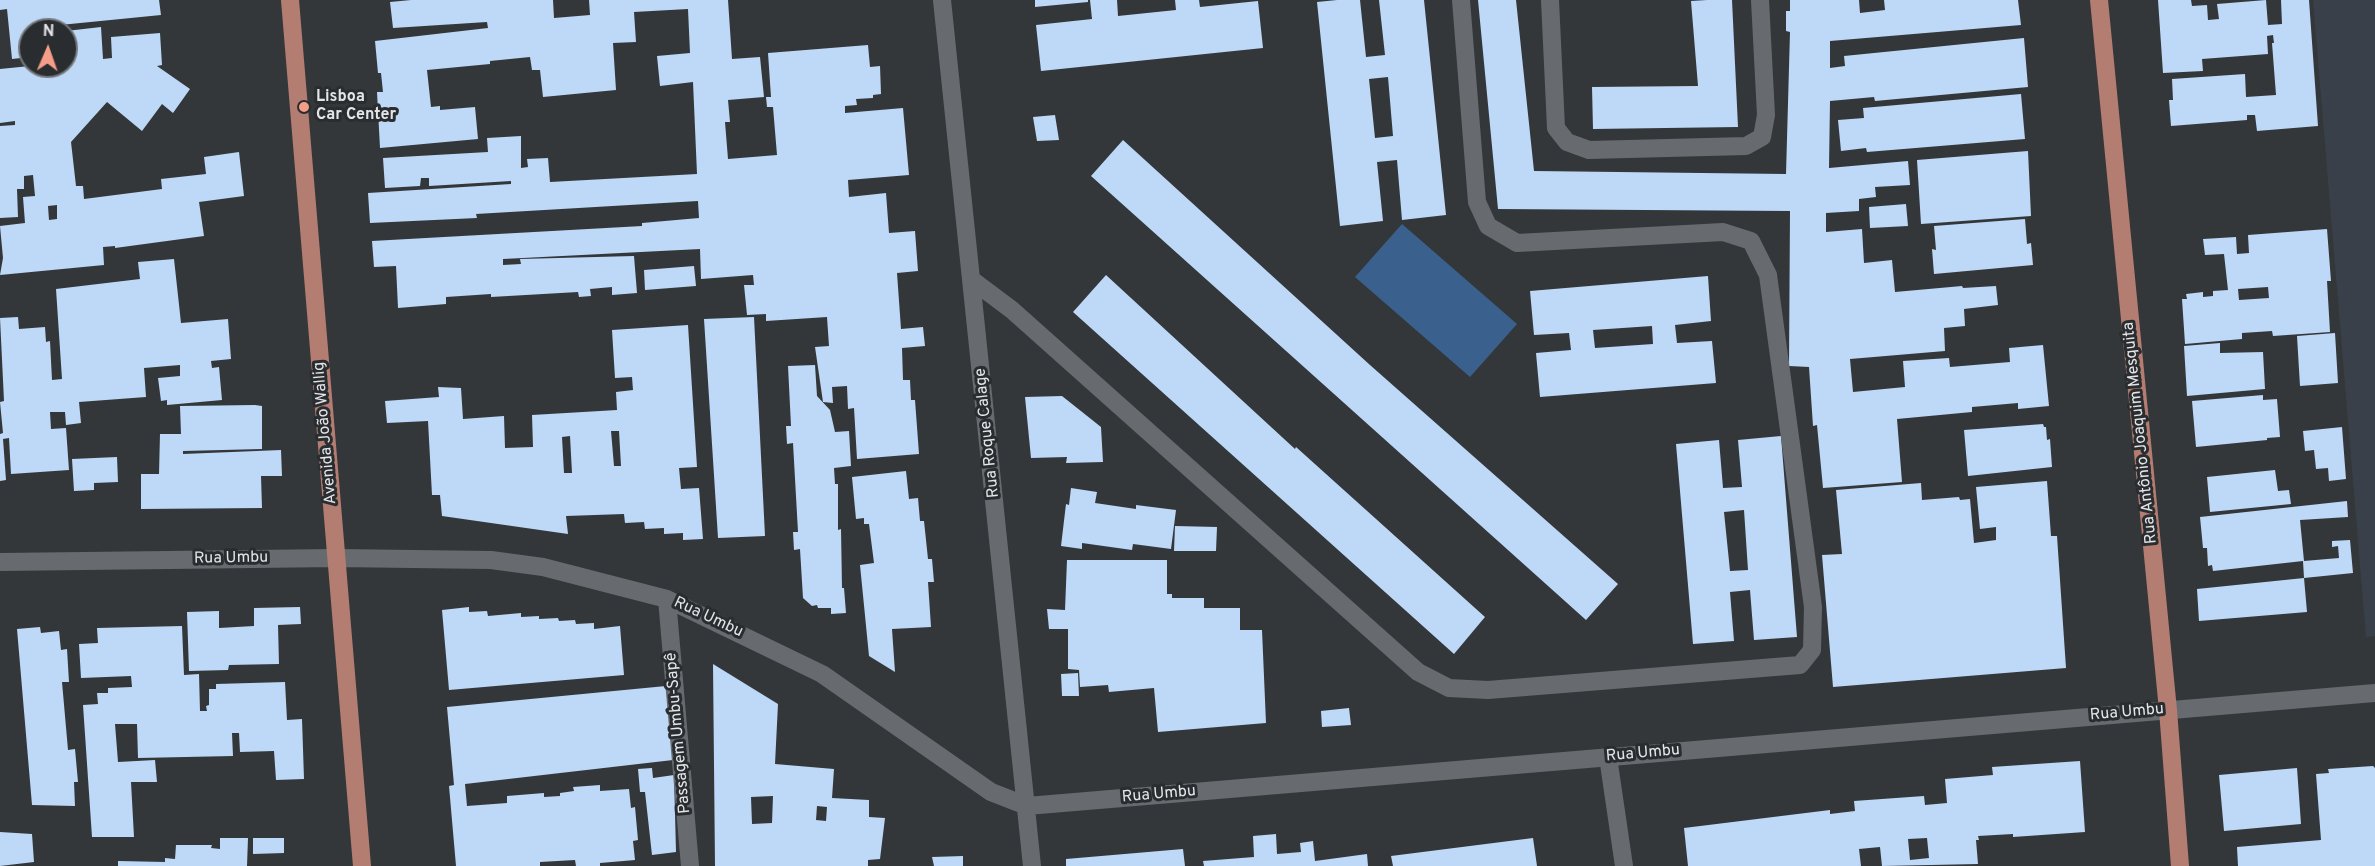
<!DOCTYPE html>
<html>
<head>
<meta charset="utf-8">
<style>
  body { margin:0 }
  #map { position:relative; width:2375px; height:866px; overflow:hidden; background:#34373a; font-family:Overpass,sans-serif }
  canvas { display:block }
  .north { position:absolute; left:18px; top:18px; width:60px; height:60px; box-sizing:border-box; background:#2a2d30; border:2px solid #74777a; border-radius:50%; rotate:2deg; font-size:16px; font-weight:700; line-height:24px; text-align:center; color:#e4e5e8 }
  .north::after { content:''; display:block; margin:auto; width:21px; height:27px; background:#f49e89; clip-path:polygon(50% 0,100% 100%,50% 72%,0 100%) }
</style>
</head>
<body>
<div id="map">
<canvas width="2375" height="866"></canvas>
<div class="north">N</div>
</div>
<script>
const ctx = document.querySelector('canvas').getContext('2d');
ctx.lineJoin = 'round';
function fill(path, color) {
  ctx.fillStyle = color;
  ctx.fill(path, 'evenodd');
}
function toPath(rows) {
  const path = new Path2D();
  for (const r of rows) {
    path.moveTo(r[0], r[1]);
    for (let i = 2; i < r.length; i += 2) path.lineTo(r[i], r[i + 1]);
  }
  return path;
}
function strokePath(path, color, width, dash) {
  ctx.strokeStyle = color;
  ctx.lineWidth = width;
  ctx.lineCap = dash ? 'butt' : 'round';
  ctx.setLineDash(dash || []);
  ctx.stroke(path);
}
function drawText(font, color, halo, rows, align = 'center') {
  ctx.font = font + ' Overpass,sans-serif';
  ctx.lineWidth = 6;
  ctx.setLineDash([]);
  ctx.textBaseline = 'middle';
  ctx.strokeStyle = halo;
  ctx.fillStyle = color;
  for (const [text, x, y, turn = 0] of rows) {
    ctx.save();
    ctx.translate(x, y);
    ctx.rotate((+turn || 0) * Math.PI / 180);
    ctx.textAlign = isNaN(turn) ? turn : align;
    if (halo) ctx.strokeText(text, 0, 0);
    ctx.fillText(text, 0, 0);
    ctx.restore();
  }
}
const built = toPath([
  [2313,0,2375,0,2375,636,2366,637]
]);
const green = toPath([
  [1402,224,1517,324,1470,377,1355,277]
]);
const building = toPath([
  [0,0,159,0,161,15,50,26,51,30,30,30,30,57,12,59,7,9,0,10],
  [411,0,553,0,554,18,590,15,589,0,728,0,732,59,760,57,764,97,728,100,730,122,725,122,728,159,777,155,773,107,767,107,766,97,771,97,768,53,868,45,870,67,880,66,881,94,873,95,873,98,856,99,857,105,845,106,845,113,903,108,909,175,848,180,849,197,886,193,889,233,915,231,918,271,897,273,901,329,923,327,925,346,902,348,903,380,910,380,911,400,915,400,919,454,857,459,854,408,848,409,847,386,832,387,833,403,823,402,815,347,829,346,827,317,766,321,766,314,747,315,744,285,754,285,753,275,701,279,700,249,503,259,503,265,521,264,520,259,634,256,637,293,612,295,612,287,590,289,591,296,579,297,578,292,491,297,491,294,446,297,446,304,398,308,396,266,374,267,372,241,642,226,642,223,699,218,698,201,476,214,477,218,370,223,368,193,511,184,511,181,429,186,429,178,421,178,420,186,385,188,383,158,488,152,487,138,521,136,521,168,528,167,527,159,548,158,550,182,697,174,693,82,660,86,657,56,690,53,688,9,634,12,636,42,613,43,616,90,543,97,540,70,532,70,530,57,490,61,490,64,427,70,431,107,440,106,440,110,475,107,478,139,380,148,377,92,383,92,381,73,378,73,375,41,488,28,487,22,393,28,390,2],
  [1035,0,1088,0,1088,2,1035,7],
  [1090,0,1117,0,1118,16,1176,10,1175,0,1199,0,1200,7,1258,1,1263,48,1041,71,1036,25,1092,19],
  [1337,0,1360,0,1366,57,1385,55,1379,0,1424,0,1446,215,1402,220,1397,160,1377,162,1383,221,1340,226,1317,2],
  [1388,77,1393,136,1375,138,1369,79],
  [1478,0,1516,0,1534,171,1786,174,1790,32,1786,31,1786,11,1790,11,1790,0,1859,0,1860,13,1885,10,1884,0,2018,0,2021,25,1830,41,1830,68,1845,66,1844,56,2024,38,2028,87,1875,101,1874,97,1830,101,1829,168,1908,161,1910,185,1875,187,1876,197,1859,199,1859,211,1826,213,1826,232,1862,229,1864,263,1892,260,1895,292,1962,286,1963,288,1996,286,1998,305,1964,309,1965,326,1944,328,1945,351,1850,359,1853,392,1905,387,1903,361,1949,358,1950,367,2010,362,2009,348,2043,345,2049,406,2018,409,2018,403,1972,407,1972,412,1897,419,1902,482,1823,488,1817,425,1813,426,1809,367,1789,366,1790,211,1498,209],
  [1707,0,1732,0,1738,127,1593,129,1592,87,1698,86,1691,1],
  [2158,0,2191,0,2192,6,2207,5,2208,20,2219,19,2217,4,2266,0,2268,25,2282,24,2281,0,2309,0,2318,126,2257,131,2255,115,2247,115,2247,120,2171,126,2169,100,2173,100,2172,79,2245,74,2246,97,2276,95,2272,43,2274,43,2273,35,2267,36,2268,54,2202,59,2203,71,2163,73],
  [101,27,103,59,112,58,111,37,160,33,162,65,157,66,190,89,173,113,162,104,142,131,107,102,71,142,76,186,83,186,84,199,162,189,161,179,206,174,204,157,239,152,244,196,199,202,204,236,115,248,115,246,103,247,104,265,0,275,3,258,0,226,25,223,23,197,35,196,33,175,24,176,24,189,17,189,18,217,0,218,0,126,15,125,15,121,0,123,0,69,30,66,66,66,66,31],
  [57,205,57,219,49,220,48,206],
  [2021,94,2025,139,1867,152,1866,148,1841,151,1838,120,1864,118,1863,108],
  [1055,115,1059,140,1037,141,1033,117],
  [1123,140,1370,365,1618,584,1586,620,1091,176],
  [2028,151,2031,216,1921,224,1917,160],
  [1906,204,1908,226,1870,228,1869,207],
  [2025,219,2027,244,2031,243,2033,265,1934,274,1932,249,1936,250,1934,226],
  [2327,229,2331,281,2327,281,2330,332,2273,336,2272,331,2242,333,2242,339,2185,344,2182,299,2187,299,2186,294,2203,292,2203,297,2213,296,2213,291,2228,290,2224,254,2205,255,2203,239,2236,237,2237,254,2249,253,2248,235],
  [2268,287,2269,298,2239,300,2238,289],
  [174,259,181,323,228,319,231,359,211,361,212,368,219,367,222,400,167,405,167,400,161,401,158,378,180,376,180,365,144,368,146,397,79,402,81,423,66,425,65,412,50,412,51,429,66,428,69,470,11,474,9,438,3,439,6,480,0,481,0,434,3,433,0,402,4,401,0,318,18,317,19,329,45,327,46,342,50,341,52,380,62,379,56,289,140,279,138,262],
  [694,266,696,286,645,290,644,270],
  [1106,275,1295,449,1296,447,1485,617,1454,654,1073,312],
  [1708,276,1711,321,1675,325,1677,343,1712,341,1716,383,1540,397,1536,353,1571,350,1569,333,1534,335,1530,291],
  [1652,326,1653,344,1595,348,1593,330],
  [754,317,765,536,718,538,704,319],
  [688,325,697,467,679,468,681,489,699,488,703,539,683,540,683,533,664,534,664,528,645,529,644,522,625,523,624,514,566,516,568,534,442,516,440,495,432,495,428,421,387,423,385,401,439,397,438,387,461,388,463,419,504,416,505,448,533,447,532,415,617,410,616,392,633,390,632,377,615,378,612,330],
  [611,431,619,431,621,466,614,466],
  [570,436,572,473,564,473,562,437],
  [2335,333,2338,383,2300,386,2297,336],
  [2220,343,2220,353,2263,352,2265,389,2187,396,2184,346],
  [815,365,817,396,830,410,835,432,849,431,851,466,834,468,835,484,838,484,838,530,841,529,842,588,844,588,846,613,831,614,831,608,818,608,817,605,812,606,803,598,800,549,794,550,793,532,798,532,793,443,787,444,786,426,791,426,788,366],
  [2263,395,2263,400,2277,399,2280,437,2267,438,2267,440,2196,447,2192,401],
  [1062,396,1101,427,1103,462,1066,463,1067,457,1031,458,1025,397],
  [255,405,262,406,262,449,183,451,183,454,281,450,282,476,261,476,262,508,141,509,141,474,159,474,160,434,181,434,180,406],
  [2043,424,2044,427,2046,427,2047,440,2050,439,2052,467,1968,476,1964,430],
  [2342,427,2346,479,2329,481,2328,468,2316,469,2314,450,2305,451,2303,431],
  [1781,436,1797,637,1754,640,1750,590,1730,592,1734,641,1693,644,1676,444,1719,440,1723,488,1742,487,1738,440],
  [1744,510,1748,570,1730,571,1724,512],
  [117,457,118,482,94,483,94,490,74,491,72,459],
  [2275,470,2278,491,2289,490,2291,504,2210,512,2207,477],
  [906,471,909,499,918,498,920,521,924,521,928,559,932,559,934,582,928,582,931,627,892,629,895,672,869,656,860,565,874,563,869,524,864,524,864,518,856,519,852,477],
  [2047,481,2051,536,2057,536,2066,668,1833,687,1822,555,1842,554,1836,490,1921,483,1922,500,1959,497,1960,500,1970,499,1974,543,1996,540,1996,527,1980,529,1976,487],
  [1071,488,1097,492,1095,503,1136,509,1136,505,1176,510,1171,549,1133,544,1132,550,1082,543,1082,549,1061,546,1066,504,1069,505],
  [2347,501,2348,517,2300,520,2304,561,2339,558,2338,546,2332,547,2332,541,2350,540,2353,573,2304,578,2303,561,2213,571,2212,565,2208,566,2207,548,2203,548,2200,517],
  [1175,526,1217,527,1216,551,1174,551],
  [1067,560,1167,560,1167,594,1172,594,1172,598,1204,598,1204,608,1240,608,1240,630,1262,630,1266,723,1158,732,1154,688,1109,692,1108,685,1080,687,1079,670,1068,669,1068,629,1049,629,1047,609,1065,610],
  [2304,578,2307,612,2199,621,2197,589],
  [300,607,301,624,278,625,279,664,229,665,228,670,189,671,187,612,219,611,219,628,254,626,254,608],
  [469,607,469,612,487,611,488,616,521,613,521,617,539,616,539,619,558,618,559,621,575,620,576,624,594,623,594,629,620,626,624,675,449,690,442,610],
  [182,626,184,675,199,674,200,711,207,711,206,706,209,705,209,689,216,689,216,684,285,682,287,720,302,719,304,779,276,780,274,751,240,752,239,733,232,733,233,756,138,758,137,724,115,724,118,762,155,760,157,782,131,782,134,837,92,837,83,705,98,704,97,693,108,693,108,688,132,687,131,676,81,678,79,644,98,643,97,628],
  [40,627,41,633,59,631,61,650,67,649,69,682,62,682,68,750,75,749,78,782,74,782,75,806,32,805,17,629],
  [713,664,778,704,775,764,834,769,832,798,869,800,869,817,885,818,880,859,868,860,868,866,715,866],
  [773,796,772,823,752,824,751,797],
  [817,806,827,807,826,821,816,820],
  [1078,673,1079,696,1062,696,1061,674],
  [666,686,673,760,465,784,467,806,507,803,507,796,544,793,544,797,560,796,560,793,574,791,573,787,600,785,600,791,629,789,631,808,635,807,638,840,633,841,635,860,600,863,600,866,576,866,575,860,540,862,540,866,456,866,449,786,454,785,447,707],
  [1349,708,1351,725,1322,727,1321,711],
  [2080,761,2085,832,2013,837,2013,834,1978,836,1979,840,1976,840,1978,864,1882,866,1880,847,1859,849,1861,866,1688,866,1684,828,1830,810,1830,814,1855,811,1854,801,1924,796,1925,805,1947,803,1945,779,1993,775,1992,767],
  [1927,838,1929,858,1910,860,1908,839],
  [2373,766,2375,768,2375,866,2238,866,2237,847,2321,840,2316,774,2329,773,2328,769],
  [652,768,653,778,674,775,676,852,652,855,645,792,640,792,638,769],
  [2297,768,2301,824,2224,831,2219,775],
  [0,832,32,834,34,862,0,866],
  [1276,834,1277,854,1301,852,1300,843,1313,841,1315,861,1367,854,1368,866,1204,866,1203,861,1254,857,1253,836],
  [220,838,248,838,247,866,118,866,118,861,165,862,165,858,175,859,176,845,212,845,211,848,220,849],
  [253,838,284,838,284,853,253,854],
  [1533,838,1537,866,1393,866,1391,856],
  [1183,849,1185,866,1066,866,1066,859],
  [963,856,963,866,934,866,932,857]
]);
const minor = toPath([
  [942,0,1032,866],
  [1550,0,1556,128,1567,142,1589,150,1746,146,1762,137,1766,115,1760,0],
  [972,280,1012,310,1418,672,1449,688,1488,690,1800,665,1812,650,1813,607,1768,275,1751,241,1723,232,1517,243,1488,226,1477,202,1461,0],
  [0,562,336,558,491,560,543,567,667,599,822,674,991,792,1027,806,2375,693],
  [667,599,690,866],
  [1608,757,1624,866]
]);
const major = toPath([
  [290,0,362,866],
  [2099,0,2168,710,2180,866]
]);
const markers = [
  [304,107,6,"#f49e89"]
];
const poiNames = [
  ["Lisboa",316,98],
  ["Car Center",316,116]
];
const streetNames = [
  ["Avenida João Wallig",326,433,-95],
  ["Rua Roque Calage",988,433,-96],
  ["Rua Antônio Joaquim Mesquita",2141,433,-96],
  ["Rua Umbu",231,559,-1],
  ["Rua Umbu",708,618,25],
  ["Rua Umbu",2127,713,-5],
  ["Passagem Umbu-Sapê",679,733,-95],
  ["Rua Umbu",1643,754,-5],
  ["Rua Umbu",1159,795,-5]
];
fill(built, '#394049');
fill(green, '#3a618d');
fill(building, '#bed8f7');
strokePath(minor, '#676b6f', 18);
strokePath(major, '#b47d71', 18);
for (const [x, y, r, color] of markers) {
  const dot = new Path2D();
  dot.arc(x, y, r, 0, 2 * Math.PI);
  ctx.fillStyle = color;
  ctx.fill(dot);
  strokePath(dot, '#2a2d30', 2);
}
drawText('bold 16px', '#e4e5e8', '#2a2d30', poiNames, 'left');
drawText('16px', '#e4e5e8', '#2a2d30', streetNames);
</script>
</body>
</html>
